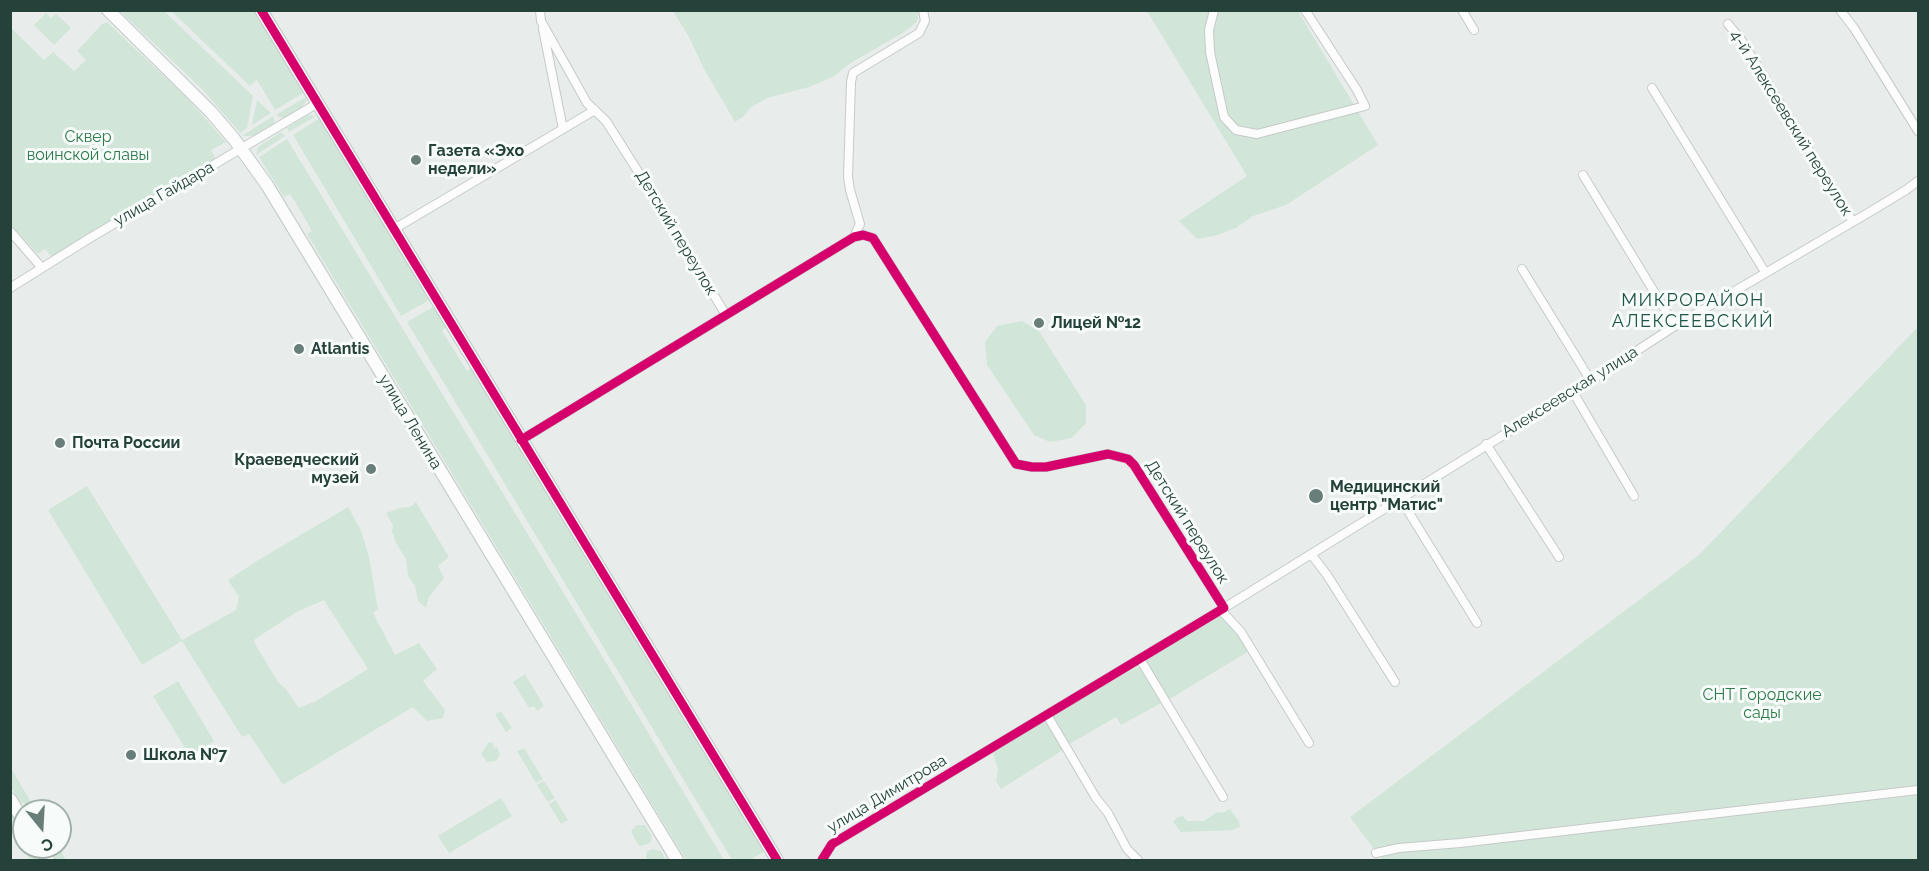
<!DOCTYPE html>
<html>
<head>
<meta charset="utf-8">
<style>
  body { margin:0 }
  #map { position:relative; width:1929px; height:871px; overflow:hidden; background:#e8edeb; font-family:Raleway,sans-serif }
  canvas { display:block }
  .frame { position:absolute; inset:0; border:12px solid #24423a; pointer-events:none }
  .north { position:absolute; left:12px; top:799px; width:60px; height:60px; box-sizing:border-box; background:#f7fbf9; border:2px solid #a3b1ad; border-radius:50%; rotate:162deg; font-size:16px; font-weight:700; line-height:24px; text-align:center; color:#24423a }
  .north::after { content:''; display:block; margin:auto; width:21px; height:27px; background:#697e78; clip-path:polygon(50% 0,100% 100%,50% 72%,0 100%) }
</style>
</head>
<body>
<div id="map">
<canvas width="1929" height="871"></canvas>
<div class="frame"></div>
<div class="north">С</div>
</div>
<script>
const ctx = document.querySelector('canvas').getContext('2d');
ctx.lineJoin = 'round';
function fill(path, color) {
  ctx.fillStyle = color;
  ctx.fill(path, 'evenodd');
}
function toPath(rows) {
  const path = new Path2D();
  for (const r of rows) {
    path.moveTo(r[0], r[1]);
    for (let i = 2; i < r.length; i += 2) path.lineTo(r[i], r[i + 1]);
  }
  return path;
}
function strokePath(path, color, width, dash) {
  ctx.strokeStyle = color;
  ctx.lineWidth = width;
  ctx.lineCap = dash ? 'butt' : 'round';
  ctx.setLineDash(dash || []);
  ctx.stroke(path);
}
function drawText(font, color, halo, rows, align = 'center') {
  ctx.font = font + ' Raleway,sans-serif';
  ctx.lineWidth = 6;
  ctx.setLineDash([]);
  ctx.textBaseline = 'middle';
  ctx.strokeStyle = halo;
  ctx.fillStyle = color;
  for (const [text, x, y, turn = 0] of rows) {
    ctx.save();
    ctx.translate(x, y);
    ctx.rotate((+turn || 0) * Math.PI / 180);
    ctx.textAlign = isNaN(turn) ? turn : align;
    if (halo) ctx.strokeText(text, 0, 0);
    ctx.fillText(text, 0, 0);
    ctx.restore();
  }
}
const green = toPath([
  [120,11,164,11,253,96,247,128,240,133,203,90],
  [171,11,255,11,305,92,275,110,257,80,250,86],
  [673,11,919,11,917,22,901,34,849,64,833,77,809,87,767,98,750,108,744,116,735,122,704,69,689,37],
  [1147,11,1298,11,1378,145,1286,205,1253,216,1236,228,1214,236,1197,239,1179,221,1247,176],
  [46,13,51,18,56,14,71,28,54,45,34,25],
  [107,22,188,99,226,142,211,150,216,160,56,256,51,256,45,249,38,254,11,225,10,27,44,60,53,52,74,71,86,60,77,51,102,24],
  [306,97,306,101,302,107,285,118,279,117,277,114],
  [257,100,271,113,252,125],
  [308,115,316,116,289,132,287,128],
  [273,116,275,124,254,136,242,136],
  [320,118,431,299,401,316,293,135],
  [281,132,285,136,256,155,258,147],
  [287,139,616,679,724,860,686,860,307,234,312,231,296,203,290,194,284,197,259,157],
  [434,306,447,326,442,331,467,371,473,368,765,851,750,860,732,860,407,322],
  [1022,321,1039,331,1086,405,1086,423,1072,438,1050,442,1034,435,987,365,985,342,997,326],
  [1918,327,1918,860,1382,860,1350,817,1699,555],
  [87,486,182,640,236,610,239,597,228,580,260,559,348,507,361,530,369,557,378,609,373,613,395,655,419,643,437,669,423,681,445,710,443,718,427,721,413,707,283,785,249,734,242,737,182,641,142,665,48,510],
  [324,600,368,669,316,701,299,708,286,689,278,682,254,642,255,639,295,613],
  [416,502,449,557,438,566,444,578,429,597,426,608,418,601,415,586,408,576,406,559,396,543,392,532,393,525,386,513,400,508,410,507],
  [1218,616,1222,616,1229,621,1249,651,1168,700,1144,662],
  [1137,667,1141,667,1163,702,1121,725,1116,717,1068,745,1053,721,1055,714],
  [525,674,544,706,537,711,534,706,529,708,513,682],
  [178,681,214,741,190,756,153,696],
  [501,711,512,728,506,732,495,714],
  [1042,723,1048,723,1063,750,1001,789,996,781,998,769,993,753],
  [489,742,493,743,494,748,497,747,500,755,496,761,487,762,481,754],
  [524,748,543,779,536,783,517,751],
  [11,768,31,802,27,804,20,803,11,787],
  [544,781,555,798,548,802,537,785],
  [501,798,512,816,449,853,438,836],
  [556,800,568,820,561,824,549,804],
  [1230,809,1239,821,1240,827,1233,830,1181,832,1173,822,1177,817,1183,816,1187,821,1204,821,1217,812,1222,813],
  [11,810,22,828,22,832,16,838,11,828],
  [637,825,645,825,652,836,650,843,640,846,637,843,631,831],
  [47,847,58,847,66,860,55,860],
  [27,848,35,848,42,860,30,860,24,850],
  [653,849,661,851,666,860,648,860,646,857,647,851]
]);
const street = toPath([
  [540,10,541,21,587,103,606,121,644,181,726,315],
  [1214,10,1209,30,1210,52,1224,117,1236,130,1257,134,1365,106,1357,90,1305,10],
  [1462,10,1474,30],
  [1840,10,1854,28,1918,131],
  [1728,24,1742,41,1853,222],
  [543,29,563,129],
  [1652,88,1765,272],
  [1583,175,1675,326],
  [394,229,595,110],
  [10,231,42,268],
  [854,237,860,224,850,190,848,177,851,82,853,73,919,33,925,21,923,10],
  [1522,269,1591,381],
  [10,288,90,238,318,103],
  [1573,392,1634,496],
  [521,440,854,237,863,235,873,238,1016,464,1032,467,1046,467,1108,454,1128,459,1134,465,1224,608,832,844,822,860],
  [1486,444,1559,557],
  [1400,498,1477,623],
  [1311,554,1327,575,1395,682],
  [1224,608,1573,392,1675,326,1868,213,1906,190,1918,181],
  [1221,610,1241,632,1309,743],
  [1140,659,1223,797],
  [1047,715,1096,798,1108,813,1127,849,1138,860],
  [1376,853,1399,848,1460,843,1918,790]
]);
const secondary = toPath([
  [108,10,211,112,234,139,267,185,677,860],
  [261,10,777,860],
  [10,799,24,822],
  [40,847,48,860]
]);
const cycleway = toPath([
  [261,10,777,860],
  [521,440,854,237,863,235,873,238,1016,464,1032,467,1046,467,1108,454,1128,459,1134,465,1224,608,832,844,822,860]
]);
const markers = [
  [416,160,6,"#697e78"],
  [1039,323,6,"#697e78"],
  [299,349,6,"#697e78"],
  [60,443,6,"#697e78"],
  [371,469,6,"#697e78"],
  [1316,496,8,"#697e78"],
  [131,755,6,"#697e78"]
];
const streetNames = [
  ["4-й Алексеевский переулок",1791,123,58],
  ["улица Гайдара",164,194,-30],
  ["Детский переулок",676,233,59],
  ["Алексеевская улица",1570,392,-32],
  ["улица Ленина",410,422,59],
  ["Детский переулок",1187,522,58],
  ["улица Димитрова",887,794,-31]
];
const parkNames = [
  ["Сквер",88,137],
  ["воинской славы",88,155],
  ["СНТ Городские",1762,695],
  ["сады",1762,713]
];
const poiNames = [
  ["Газета «Эхо",428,151],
  ["недели»",428,169],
  ["Лицей №12",1051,323],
  ["Atlantis",311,349],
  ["Почта России",72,443],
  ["Краеведческий",359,460,"right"],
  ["музей",359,478,"right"],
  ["Медицинский",1330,487],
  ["центр \"Матис\"",1330,505],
  ["Школа №7",143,755]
];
const neighbourhoodNames = [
  ["МИКРОРАЙОН",1693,301],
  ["АЛЕКСЕЕВСКИЙ",1693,322]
];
fill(green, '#d1e6d8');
strokePath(street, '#c5cac8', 10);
strokePath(secondary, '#c3cbc8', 14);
strokePath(street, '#fcfcfc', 8);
strokePath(secondary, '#fcfcfc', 12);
strokePath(cycleway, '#d6006c', 9);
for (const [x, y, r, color] of markers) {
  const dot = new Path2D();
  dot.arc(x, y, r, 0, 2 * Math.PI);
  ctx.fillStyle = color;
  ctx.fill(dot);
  strokePath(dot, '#f7fbf9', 2);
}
drawText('16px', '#24423a', '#f7fbf9', streetNames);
drawText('16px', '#2d7a4b', '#f7fbf9', parkNames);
drawText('bold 16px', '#24423a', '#f7fbf9', poiNames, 'left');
ctx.letterSpacing = '1.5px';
drawText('18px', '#1f5548', '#f7fbf9', neighbourhoodNames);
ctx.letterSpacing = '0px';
</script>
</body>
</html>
